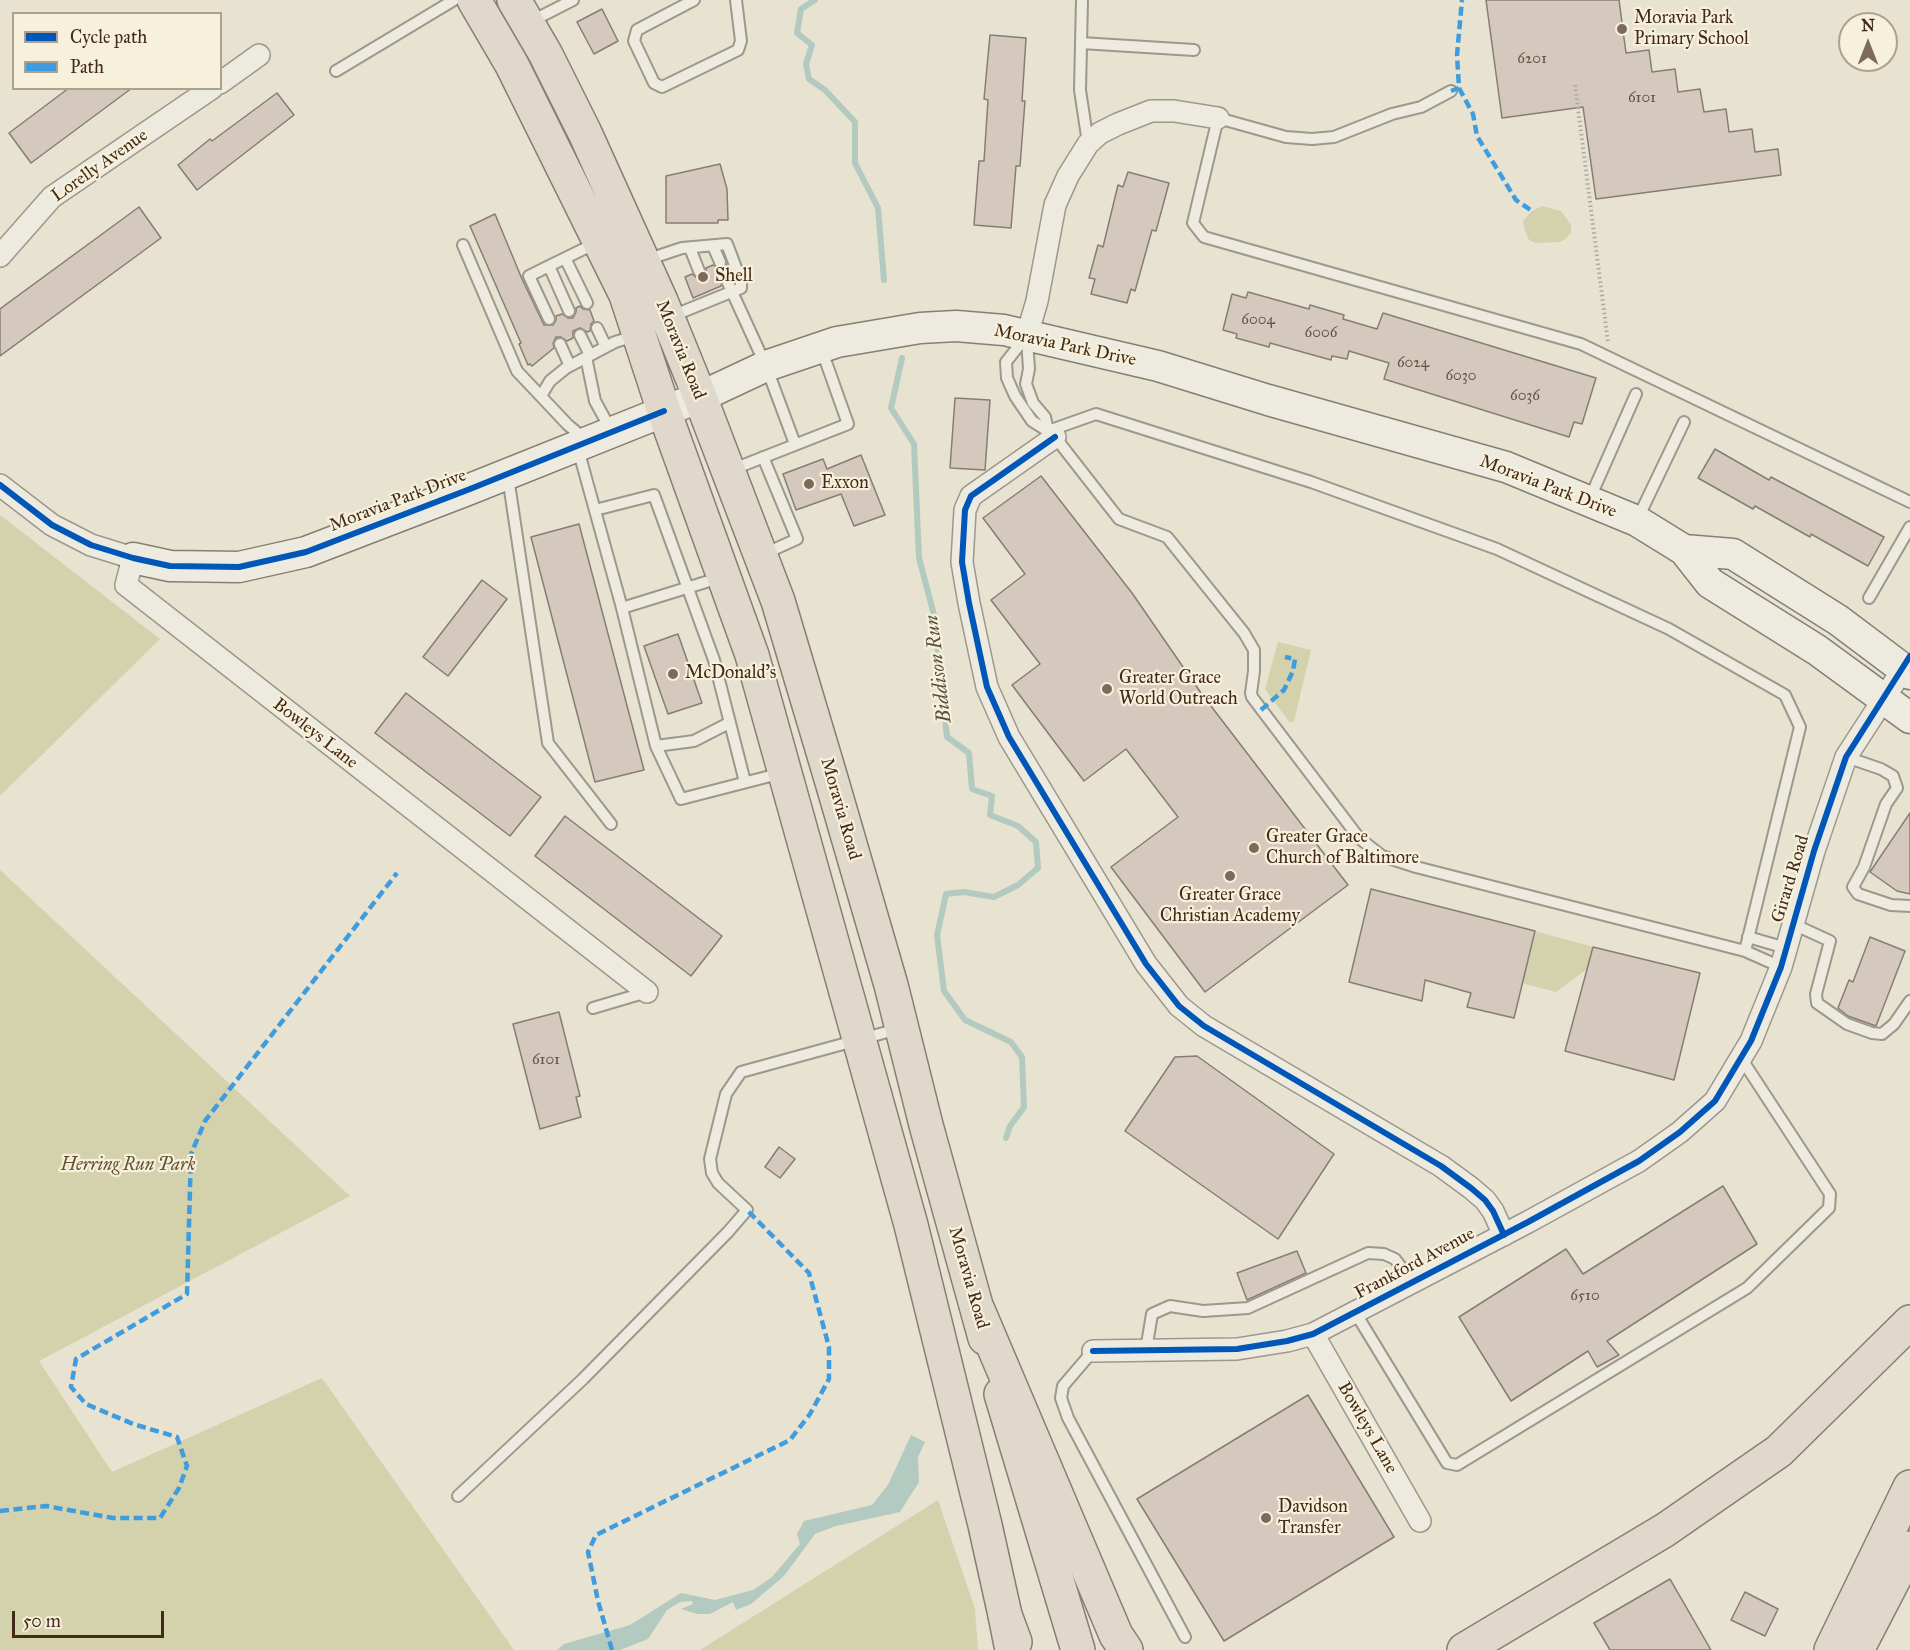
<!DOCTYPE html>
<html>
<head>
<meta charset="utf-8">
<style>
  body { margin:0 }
  #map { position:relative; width:1910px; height:1650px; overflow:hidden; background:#e8e2d0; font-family:"IM FELL Great Primer",serif }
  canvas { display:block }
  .legend { position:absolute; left:12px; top:12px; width:210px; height:78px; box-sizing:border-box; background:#f7f0da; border:2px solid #afa08d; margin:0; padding:8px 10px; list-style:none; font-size:18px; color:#43291a }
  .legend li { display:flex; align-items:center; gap:12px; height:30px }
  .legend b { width:30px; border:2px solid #afa08d }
  .north { position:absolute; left:1838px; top:12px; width:60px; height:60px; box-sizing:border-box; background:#f7f0da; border:2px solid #afa08d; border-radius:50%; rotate:0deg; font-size:16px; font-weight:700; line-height:24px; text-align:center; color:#43291a }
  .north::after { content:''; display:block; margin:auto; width:21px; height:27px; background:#7d6a5a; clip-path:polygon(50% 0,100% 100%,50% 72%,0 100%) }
  .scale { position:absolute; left:12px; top:1611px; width:152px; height:27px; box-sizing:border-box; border:3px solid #43291a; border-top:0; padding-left:8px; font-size:18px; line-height:21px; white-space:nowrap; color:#43291a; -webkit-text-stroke:4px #f7f0da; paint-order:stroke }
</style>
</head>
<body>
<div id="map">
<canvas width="1910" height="1650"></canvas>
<ul class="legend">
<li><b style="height:8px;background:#0057b8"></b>Cycle path</li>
<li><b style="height:8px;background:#3f9cdf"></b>Path</li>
</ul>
<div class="north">N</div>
<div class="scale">50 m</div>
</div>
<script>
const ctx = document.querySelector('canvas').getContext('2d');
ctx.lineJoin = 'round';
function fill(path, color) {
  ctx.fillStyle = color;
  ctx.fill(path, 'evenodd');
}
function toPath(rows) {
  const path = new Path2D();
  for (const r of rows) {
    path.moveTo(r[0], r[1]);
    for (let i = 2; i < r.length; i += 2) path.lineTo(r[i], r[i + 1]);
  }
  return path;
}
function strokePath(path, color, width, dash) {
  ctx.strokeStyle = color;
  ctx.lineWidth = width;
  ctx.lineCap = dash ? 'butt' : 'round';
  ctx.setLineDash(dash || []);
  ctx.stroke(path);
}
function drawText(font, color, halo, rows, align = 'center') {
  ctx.font = font + ' "IM FELL Great Primer",serif';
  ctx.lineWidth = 4.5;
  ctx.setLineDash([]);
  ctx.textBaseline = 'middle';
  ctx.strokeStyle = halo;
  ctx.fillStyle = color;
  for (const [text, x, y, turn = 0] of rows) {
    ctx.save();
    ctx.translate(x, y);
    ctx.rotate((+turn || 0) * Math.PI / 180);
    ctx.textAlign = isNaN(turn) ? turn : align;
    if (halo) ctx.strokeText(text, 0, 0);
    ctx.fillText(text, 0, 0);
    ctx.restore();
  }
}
const green = toPath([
  [1542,206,1561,211,1571,225,1571,232,1566,239,1559,242,1535,243,1529,240,1524,228,1523,221,1532,211],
  [0,515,160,639,0,796],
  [1278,642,1311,650,1294,721,1290,723,1265,689],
  [0,870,350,1196,39,1361,112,1472,322,1378,514,1650,0,1650],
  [1535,931,1593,947,1587,969,1556,992,1522,983],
  [938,1500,975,1609,978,1650,700,1650]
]);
const water = toPath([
  [911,1435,925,1442,918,1457,919,1482,900,1512,836,1526,815,1534,784,1576,751,1604,736,1610,733,1602,710,1614,697,1614,681,1609,693,1604,692,1601,680,1602,667,1610,648,1639,620,1650,557,1650,564,1644,630,1625,681,1593,715,1600,753,1590,772,1577,800,1544,797,1534,804,1521,872,1505,888,1485]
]);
const stream = toPath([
  [815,0,801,9,797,33,812,45,806,64,809,79,825,90,855,122,855,163,878,208,884,280],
  [902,358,891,408,914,444,919,558,934,615,947,737,969,753,972,789,992,796,990,815,1018,826,1036,842,1038,868,1018,885,994,897,964,892,946,894,937,935,944,991,965,1020,1011,1042,1022,1057,1024,1107,1010,1126,1006,1138]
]);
const building = toPath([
  [1486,0,1619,0,1626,53,1649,50,1652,72,1675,69,1678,92,1700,89,1704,112,1726,109,1729,132,1752,129,1755,152,1778,149,1781,175,1596,199,1583,107,1502,118,1486,0],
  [602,9,618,41,594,54,577,22,602,9],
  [990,35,1026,38,1022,101,1025,101,1020,166,1016,166,1011,228,974,225,979,161,984,161,988,100,984,99,990,35],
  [69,88,132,88,31,163,9,133,69,88],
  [277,93,294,115,197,190,178,165,210,139,212,141,277,93],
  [720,164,727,189,728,220,718,220,718,223,666,223,666,176,720,164],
  [1128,172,1169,183,1156,231,1152,230,1135,291,1131,289,1127,303,1091,294,1095,279,1089,278,1098,245,1103,247,1118,185,1123,187,1128,172],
  [139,207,161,238,0,356,0,309,139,207],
  [495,214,522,279,544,325,553,325,556,320,556,316,562,314,568,318,573,318,576,312,576,308,580,306,583,309,590,310,594,321,591,324,590,331,587,332,580,328,573,331,573,338,567,341,561,337,556,337,553,343,554,348,532,366,530,364,528,365,519,344,521,343,470,226,495,214],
  [713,265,720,269,727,265,731,276,725,276,722,278,721,286,693,298,685,277,692,274,697,278,702,278,706,273,706,268,713,265],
  [1248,292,1309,309,1310,305,1344,315,1343,319,1377,329,1383,313,1596,378,1582,424,1574,422,1569,437,1384,379,1389,363,1349,351,1347,359,1332,356,1331,360,1270,343,1269,347,1236,338,1237,334,1223,330,1232,294,1246,298,1248,292],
  [955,398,990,400,985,470,950,468,955,398],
  [1715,449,1769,480,1771,477,1884,537,1868,566,1811,534,1810,537,1755,506,1753,509,1698,478,1715,449],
  [861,455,885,515,854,526,841,494,796,510,783,474,823,459,827,469,861,455],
  [1041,476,1132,593,1201,693,1348,885,1205,992,1111,867,1178,817,1126,749,1084,781,1012,685,1040,664,991,600,1025,574,983,518,1041,476],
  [579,524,644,770,595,782,531,537,579,524],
  [482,580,507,599,448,676,423,657,482,580],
  [678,634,702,703,668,714,644,646,678,634],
  [406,693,541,797,510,836,375,733,406,693],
  [1910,813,1910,894,1897,891,1870,872,1910,813],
  [565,816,722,936,691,976,535,856,565,816],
  [1371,889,1535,931,1514,1018,1467,1007,1471,993,1425,980,1422,1001,1349,982,1371,889],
  [1870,937,1905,951,1876,1026,1848,1016,1838,1008,1849,980,1853,982,1870,937],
  [1593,947,1700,973,1674,1080,1565,1051,1593,947],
  [559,1012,580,1096,576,1097,581,1117,540,1129,513,1024,559,1012],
  [1197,1056,1334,1154,1278,1239,1125,1131,1175,1057,1197,1056],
  [779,1147,795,1159,780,1178,765,1167,779,1147],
  [1723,1186,1757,1244,1607,1341,1619,1355,1597,1367,1588,1351,1511,1401,1459,1317,1566,1249,1583,1274,1723,1186],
  [1297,1251,1306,1273,1247,1300,1237,1273,1297,1251],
  [1308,1395,1394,1537,1224,1641,1137,1499,1308,1395],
  [1670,1579,1711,1650,1610,1650,1594,1623,1670,1579],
  [1745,1592,1778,1609,1765,1636,1731,1620,1745,1592]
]);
const path = toPath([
  [1575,85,1608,342]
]);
const lane = toPath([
  [694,0,637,30,634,41,654,83,662,87,738,50,741,41,736,0],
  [1082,0,1080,90,1088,143],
  [530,22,573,0],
  [1081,43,1194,50],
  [336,71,454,0],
  [1451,91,1421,107,1392,114,1334,137,1312,139,1286,137,1218,118,1193,223,1204,237,1581,344,1910,502],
  [463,245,517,371,568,425,585,439],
  [713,246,720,262],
  [690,248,699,271],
  [565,258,587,303],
  [646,260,682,248,727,244,741,281,741,288,672,316],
  [549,266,529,276,549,319],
  [728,283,766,366,795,444],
  [569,311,549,266,596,243],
  [597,328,606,347],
  [580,335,590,355],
  [1025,338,1006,362,1007,378,1015,396,1032,421,1048,431,1055,437,1119,519,1167,537,1244,633,1254,650,1254,671,1251,693,1252,697,1359,838,1382,856,1416,867,1745,951,1781,967],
  [1027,339,1029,369,1026,384,1033,403,1045,417,1048,431],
  [560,344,570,366],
  [586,357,595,401,611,430],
  [541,396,550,381,566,368,615,342,635,336],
  [1048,431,1096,414,1311,482,1497,549,1669,629,1785,695,1800,727,1745,951],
  [578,449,622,608,656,746,681,799,782,773],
  [763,457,797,539,764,554],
  [731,470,848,424,821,348],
  [508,477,548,743,611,824],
  [1590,498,1636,394],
  [595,510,654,495,714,660,745,782],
  [1638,518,1684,422],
  [1869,598,1910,527],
  [622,608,722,577],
  [656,746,694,741,729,723],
  [1846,757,1881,769,1893,776,1897,788,1886,804,1864,867,1853,887,1858,894,1891,905,1910,906],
  [1793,924,1830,941,1816,994,1817,1003,1847,1024,1872,1033,1882,1034,1894,1024,1910,1001],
  [1748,937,1786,948],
  [593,1008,647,992],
  [1355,1312,1447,1463,1457,1465,1747,1288,1829,1208,1830,1194,1741,1058],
  [1146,1350,1152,1314,1170,1306,1203,1311,1248,1308,1368,1253,1384,1254,1395,1259,1412,1282],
  [1093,1351,1063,1386,1061,1398,1068,1418,1185,1637],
  [458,1496,583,1379,728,1232,747,1210,718,1183,712,1173,710,1159,726,1094,741,1072,898,1029]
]);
const street = toPath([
  [220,83,259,55],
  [0,256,52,197,212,88],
  [1027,335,1037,301,1055,205,1068,176,1088,144,1100,133,1118,124,1151,111,1174,111,1218,118],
  [1055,437,971,496,965,510,962,562,969,603,987,687,1009,737,1146,964,1179,1006,1204,1026,1441,1166,1471,1188,1485,1200,1493,1211,1504,1235],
  [0,485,52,525,91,545,133,558,126,585,647,992],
  [1313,1334,1420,1521],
  [1093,1351,1237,1349,1287,1341,1313,1334,1528,1222,1639,1161,1680,1132,1715,1101,1751,1041,1781,967,1814,851,1846,757,1903,669]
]);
const secondary = toPath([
  [1684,550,1733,554,1838,620,1910,674],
  [133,558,170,566,239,567,306,552,470,489,700,397,766,366,837,342,920,328,956,326,1004,330,1158,366,1268,400,1506,467,1637,521,1684,550,1710,583,1817,650,1910,718]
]);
const primary = toPath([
  [474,0,512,65,626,295,664,411,752,655,911,1225,985,1525,1005,1615,1015,1642],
  [514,0,545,53,585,133,661,301,700,397,778,601,832,782,891,985,926,1125,985,1338],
  [1001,1394,1078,1650]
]);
const highway = toPath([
  [978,1310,1116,1635,1126,1650],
  [1005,1615,1012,1650],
  [1464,1650,1665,1530,1779,1451,1910,1322],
  [1831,1650,1910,1487],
  [1857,1650,1910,1548]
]);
const quiet = toPath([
  [1459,88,1473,114,1477,136,1516,200,1532,211],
  [1451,91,1459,88,1457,55,1462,0],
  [1261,710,1284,690,1293,671,1295,659,1285,657],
  [0,1511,46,1506,113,1518,160,1518,179,1488,187,1466,177,1437,133,1424,86,1404,71,1387,76,1359,187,1294,191,1154,205,1121,397,873],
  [612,1650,598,1601,588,1552,596,1535,790,1440,810,1414,829,1379,829,1347,809,1273,747,1210]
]);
const cycleway = toPath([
  [1055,437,971,496,965,510,962,562,969,603,987,687,1009,737,1146,964,1179,1006,1204,1026,1441,1166,1471,1188,1485,1200,1493,1211,1504,1235],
  [0,485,52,525,91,545,133,558,170,566,239,567,306,552,470,489,664,411],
  [1093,1351,1237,1349,1287,1341,1313,1334,1528,1222,1639,1161,1680,1132,1715,1101,1751,1041,1781,967,1814,851,1846,757,1910,656]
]);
const markers = [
  [1622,29,6,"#7d6a5a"],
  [703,277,6,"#7d6a5a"],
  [809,484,6,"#7d6a5a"],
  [673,674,6,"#7d6a5a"],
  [1107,689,6,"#7d6a5a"],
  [1254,848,6,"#7d6a5a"],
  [1230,876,6,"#7d6a5a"],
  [1266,1518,6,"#7d6a5a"]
];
const numberNames = [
  ["6201",1532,59],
  ["6101",1642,98],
  ["6004",1258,320],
  ["6006",1321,333],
  ["6024",1413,363],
  ["6030",1461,376],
  ["6036",1525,396],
  ["6101",546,1060],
  ["6510",1585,1296]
];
const poiNames = [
  ["Moravia Park",1634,19],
  ["Primary School",1634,40],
  ["Shell",715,277],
  ["Exxon",821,484],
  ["McDonald's",685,674],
  ["Greater Grace",1119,679],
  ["World Outreach",1119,700],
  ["Greater Grace",1266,838],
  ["Church of Baltimore",1266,859],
  ["Greater Grace",1230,896,"center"],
  ["Christian Academy",1230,917,"center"],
  ["Davidson",1278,1508],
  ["Transfer",1278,1529]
];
const streetNames = [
  ["Lorelly Avenue",100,166,-35],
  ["Moravia Park Drive",1065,346,12],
  ["Moravia Road",680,350,68],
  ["Moravia Park Drive",1548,487,21],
  ["Moravia Park Drive",398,501,-21],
  ["Bowleys Lane",315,734,38],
  ["Moravia Road",840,809,74],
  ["Girard Road",1791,879,-73],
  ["Frankford Avenue",1415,1264,-28],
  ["Moravia Road",968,1278,74],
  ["Bowleys Lane",1367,1428,60]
];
const parkNames = [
  ["Herring Run Park",128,1166]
];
const waterNames = [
  ["Biddison Run",939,669,-97]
];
fill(green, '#d3d2ad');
fill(water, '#b2cabf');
strokePath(stream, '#b2cabf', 6);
fill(building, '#d5c9bd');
strokePath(building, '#867e73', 1.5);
strokePath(lane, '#9e978b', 14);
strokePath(street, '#9e978b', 24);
strokePath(secondary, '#867e73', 33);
strokePath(primary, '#867e73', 36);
strokePath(highway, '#867e73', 36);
strokePath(path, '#aea9a0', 4, [1.5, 3]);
strokePath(lane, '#edeae0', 10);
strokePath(street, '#edeae0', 21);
strokePath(secondary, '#edeae0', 30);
strokePath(primary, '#e0d9cb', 33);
strokePath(highway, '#e0d9cb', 33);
strokePath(quiet, '#3f9cdf', 4.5, [9, 4.5]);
strokePath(cycleway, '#0057b8', 6);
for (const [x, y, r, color] of markers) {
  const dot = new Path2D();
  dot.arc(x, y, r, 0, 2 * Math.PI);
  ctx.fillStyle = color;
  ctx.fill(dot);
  strokePath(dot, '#f7f0da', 2);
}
drawText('15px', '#685143', null, numberNames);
drawText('18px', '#43291a', '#f7f0da', poiNames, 'left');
drawText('18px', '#43291a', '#f7f0da', streetNames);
drawText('italic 18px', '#635038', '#f7f0da', parkNames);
drawText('italic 20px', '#594f42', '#f7f0da', waterNames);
</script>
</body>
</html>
